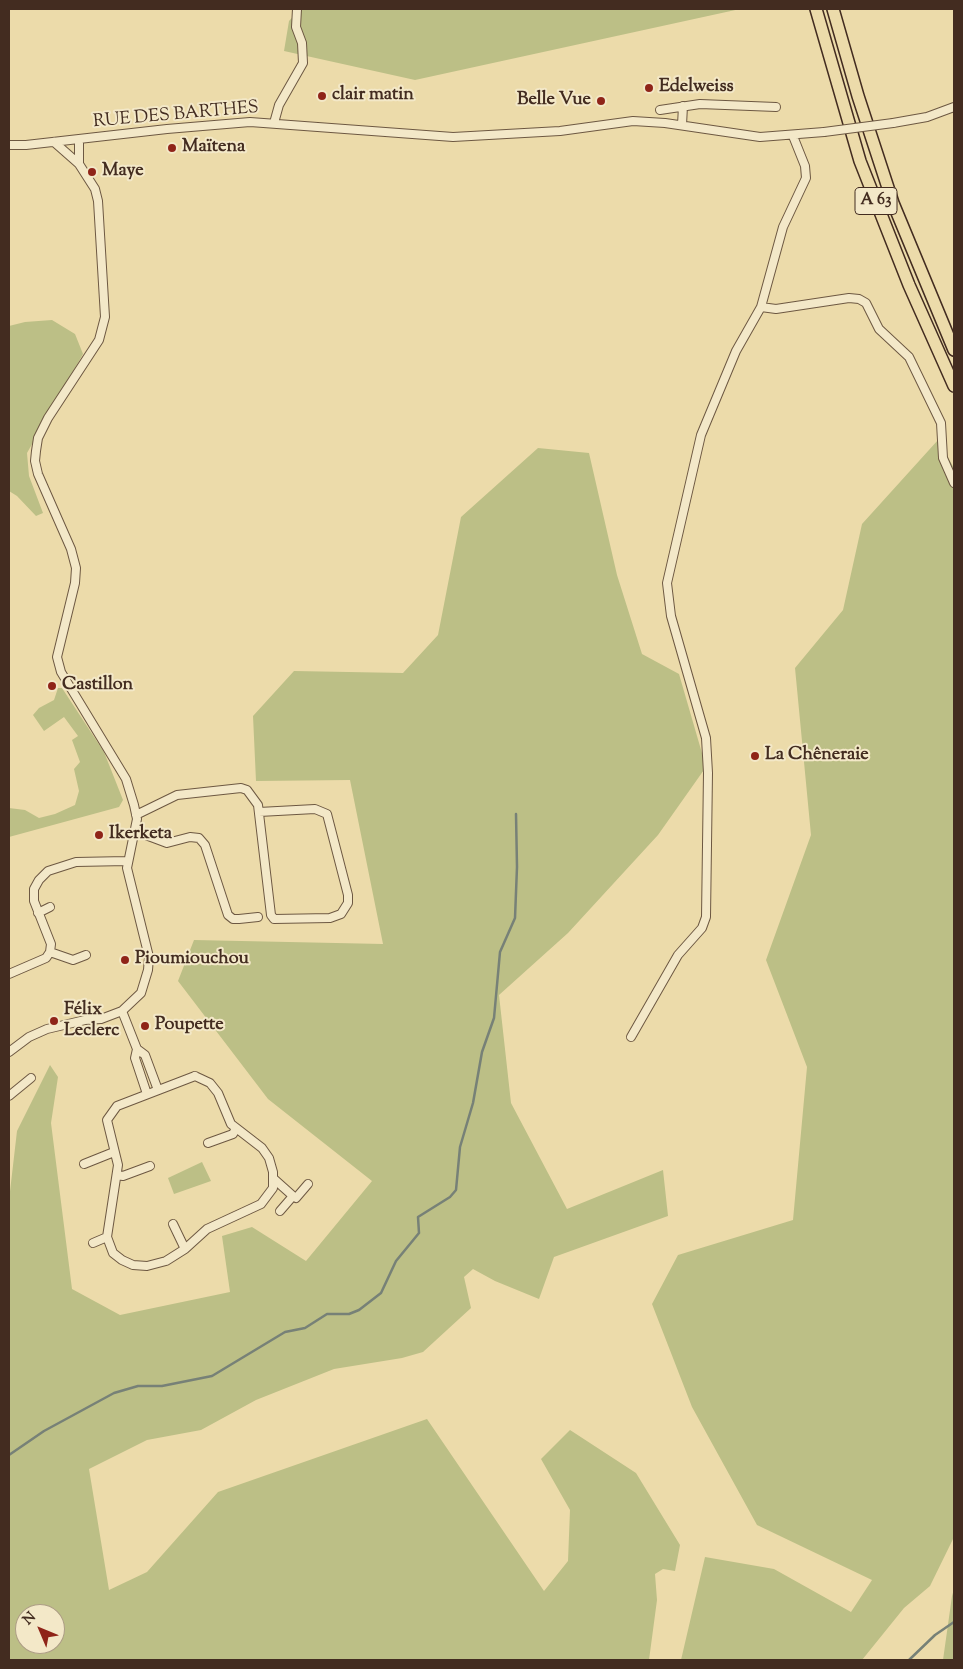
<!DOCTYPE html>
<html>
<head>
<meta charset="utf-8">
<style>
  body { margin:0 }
  #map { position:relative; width:963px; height:1669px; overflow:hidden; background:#ecdbaa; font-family:"Sorts Mill Goudy",serif }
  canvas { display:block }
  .frame { position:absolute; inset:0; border:10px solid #432c20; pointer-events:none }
  .north { position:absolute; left:15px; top:1604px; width:50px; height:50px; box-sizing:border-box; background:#f3e8c8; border:1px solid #ad9d85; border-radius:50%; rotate:315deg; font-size:14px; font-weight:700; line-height:20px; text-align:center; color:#432c20 }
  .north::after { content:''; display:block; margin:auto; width:18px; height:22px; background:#8f2418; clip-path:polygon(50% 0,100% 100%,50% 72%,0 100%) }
</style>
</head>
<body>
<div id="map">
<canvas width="963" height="1669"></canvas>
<div class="frame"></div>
<div class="north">N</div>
</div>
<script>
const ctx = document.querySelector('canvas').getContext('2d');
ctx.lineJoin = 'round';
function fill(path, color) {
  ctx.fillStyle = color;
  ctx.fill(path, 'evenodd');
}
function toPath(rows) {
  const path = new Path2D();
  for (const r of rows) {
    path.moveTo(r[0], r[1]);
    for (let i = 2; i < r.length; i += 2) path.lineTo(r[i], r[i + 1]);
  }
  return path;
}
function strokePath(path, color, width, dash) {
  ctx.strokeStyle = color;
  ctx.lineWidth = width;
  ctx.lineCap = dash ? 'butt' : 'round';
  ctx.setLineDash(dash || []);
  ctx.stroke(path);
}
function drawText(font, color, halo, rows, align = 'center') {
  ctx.font = font + ' "Sorts Mill Goudy",serif';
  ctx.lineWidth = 4;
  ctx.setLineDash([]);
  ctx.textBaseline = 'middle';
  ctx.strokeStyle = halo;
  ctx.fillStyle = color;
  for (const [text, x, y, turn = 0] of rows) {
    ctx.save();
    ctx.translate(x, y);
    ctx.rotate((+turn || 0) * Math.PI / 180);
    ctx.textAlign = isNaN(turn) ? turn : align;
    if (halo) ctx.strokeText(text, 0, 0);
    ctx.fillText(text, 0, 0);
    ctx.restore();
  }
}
const green = toPath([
  [300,9,740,9,415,80,284,51,289,21],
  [52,320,75,334,83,354,27,453,29,476,43,513,36,516,17,496,9,491,9,326,25,322],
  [938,440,954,468,954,1537,930,1586,904,1608,862,1660,681,1660,705,1557,774,1569,851,1612,872,1580,757,1525,692,1407,652,1304,678,1255,793,1220,807,1067,766,960,811,835,795,668,843,610,862,524],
  [538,448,589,453,617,575,642,654,679,674,706,767,658,835,568,933,499,995,511,1103,567,1209,663,1170,668,1216,554,1257,539,1299,495,1281,473,1269,464,1277,471,1308,423,1352,402,1358,334,1369,256,1400,201,1430,147,1440,89,1469,109,1590,147,1572,218,1492,427,1419,544,1591,568,1561,570,1510,541,1459,570,1430,636,1473,680,1545,675,1571,663,1569,655,1574,657,1600,649,1660,9,1660,9,1200,17,1131,50,1065,58,1077,51,1123,72,1289,120,1315,230,1292,222,1236,252,1227,306,1261,372,1181,268,1099,178,981,194,940,383,944,350,780,256,781,253,716,294,671,403,673,438,635,461,517],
  [25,1614,55,1614,55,1644,25,1644],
  [58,688,62,688,104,752,123,800,119,807,9,837,9,808,25,810,39,818,55,814,75,805,79,791,74,769,80,762,72,740,78,736,64,717,44,731,33,715,39,708,54,700],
  [202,1162,211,1181,174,1194,168,1178],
  [954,1589,954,1660,943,1660,952,1596]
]);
const stream = toPath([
  [9,1455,44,1431,114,1393,138,1386,162,1386,212,1376,285,1332,305,1328,327,1314,349,1314,359,1310,381,1293,396,1261,419,1233,418,1217,450,1197,456,1190,460,1147,473,1103,482,1052,494,1018,500,952,515,918,517,867,516,814],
  [909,1660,935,1635,954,1622]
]);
const minor = toPath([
  [660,110,700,104,776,107],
  [274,123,279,105,303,63,302,43,296,27,297,9],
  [893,123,927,117,954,107],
  [682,125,683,106],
  [9,145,26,145,167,129,250,122,453,137,560,131,633,121,665,123,760,137,824,132],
  [79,164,79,139],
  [761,307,776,309,849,298,859,299,866,303,879,329,909,357,941,423,943,458,954,483],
  [136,815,177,795,241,788,247,790,258,805,271,915,274,919,330,918,341,914,348,903,348,895,327,814,315,809,259,812],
  [135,831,167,843,190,837,199,838,205,845,228,915,233,919,239,919,258,917],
  [38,913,50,907],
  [50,952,73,960,86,955],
  [9,974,46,958,50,952,51,944,34,901,34,889,39,880,48,871,76,862,127,861],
  [122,1011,137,1049,135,1058,147,1094],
  [631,1037,678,955,702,928,706,917,708,773,706,738,671,616,667,583,701,435,736,351,761,307,783,227,806,178,805,166,793,136],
  [137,1049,145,1055,158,1090],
  [9,1052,29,1037,47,1029,85,1020,101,1019,122,1011,141,993,148,970,149,957,127,868,137,819,134,805,126,779,61,672,57,657,75,583,76,568,71,549,38,474,35,461,36,451,38,438,48,418,99,340,105,317,98,201,95,189,79,164,54,142],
  [195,1076,210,1083,218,1093,231,1124,262,1148,269,1158,273,1172,273,1188,261,1204,207,1229,185,1249,166,1261,147,1266,133,1265,122,1260,113,1253,107,1237,118,1165,107,1120,117,1106,195,1076],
  [9,1096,31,1078],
  [208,1143,233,1134,236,1128],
  [84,1164,114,1152],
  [117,1175,123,1176,150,1166],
  [274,1179,293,1196,280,1211],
  [293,1196,296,1198,308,1184],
  [173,1224,185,1249],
  [93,1243,107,1237]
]);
const highway = toPath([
  [816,9,860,161,909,285,954,386],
  [833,9,858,96,893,203,954,350]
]);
const minorBridge = toPath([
  [824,132,893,123]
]);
const markers = [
  [649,88,5,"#8f2418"],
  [322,96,5,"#8f2418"],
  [601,101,5,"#8f2418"],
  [172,148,5,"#8f2418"],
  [92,172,5,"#8f2418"],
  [52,686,5,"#8f2418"],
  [755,756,5,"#8f2418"],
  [99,835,5,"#8f2418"],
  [125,960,5,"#8f2418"],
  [54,1021,5,"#8f2418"],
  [145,1026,5,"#8f2418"]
];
const shields = [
  [876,201,42]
];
const shieldNames = [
  ["A 63",876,201]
];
const poiNames = [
  ["Edelweiss",659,88],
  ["clair matin",332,96],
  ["Belle Vue",591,101,"right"],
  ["Maïtena",182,148],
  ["Maye",102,172],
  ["Castillon",62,686],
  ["La Chêneraie",765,756],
  ["Ikerketa",109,835],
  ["Pioumiouchou",135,960],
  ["Félix",64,1011],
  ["Leclerc",64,1032],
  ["Poupette",155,1026]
];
const streetNames = [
  ["RUE DES BARTHES",176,116,-5]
];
fill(green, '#bcbf86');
strokePath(stream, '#778177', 2.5);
strokePath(minor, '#6d5842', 10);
strokePath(highway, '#432c20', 14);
strokePath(minor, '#f3e8c8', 8);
strokePath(highway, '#ecdbaa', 11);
strokePath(minorBridge, '#6d5842', 10, []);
strokePath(minorBridge, '#f3e8c8', 8);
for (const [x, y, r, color] of markers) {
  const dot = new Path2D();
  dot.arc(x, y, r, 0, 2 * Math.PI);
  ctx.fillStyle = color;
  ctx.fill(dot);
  strokePath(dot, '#f3e8c8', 2);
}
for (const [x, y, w] of shields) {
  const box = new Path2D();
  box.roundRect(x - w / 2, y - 13.5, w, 27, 4);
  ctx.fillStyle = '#f3e8c8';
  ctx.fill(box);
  strokePath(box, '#432c20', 1);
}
drawText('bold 16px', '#432c20', null, shieldNames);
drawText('bold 18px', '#432c20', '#f3e8c8', poiNames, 'left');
drawText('18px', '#432c20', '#f3e8c8', streetNames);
</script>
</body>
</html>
